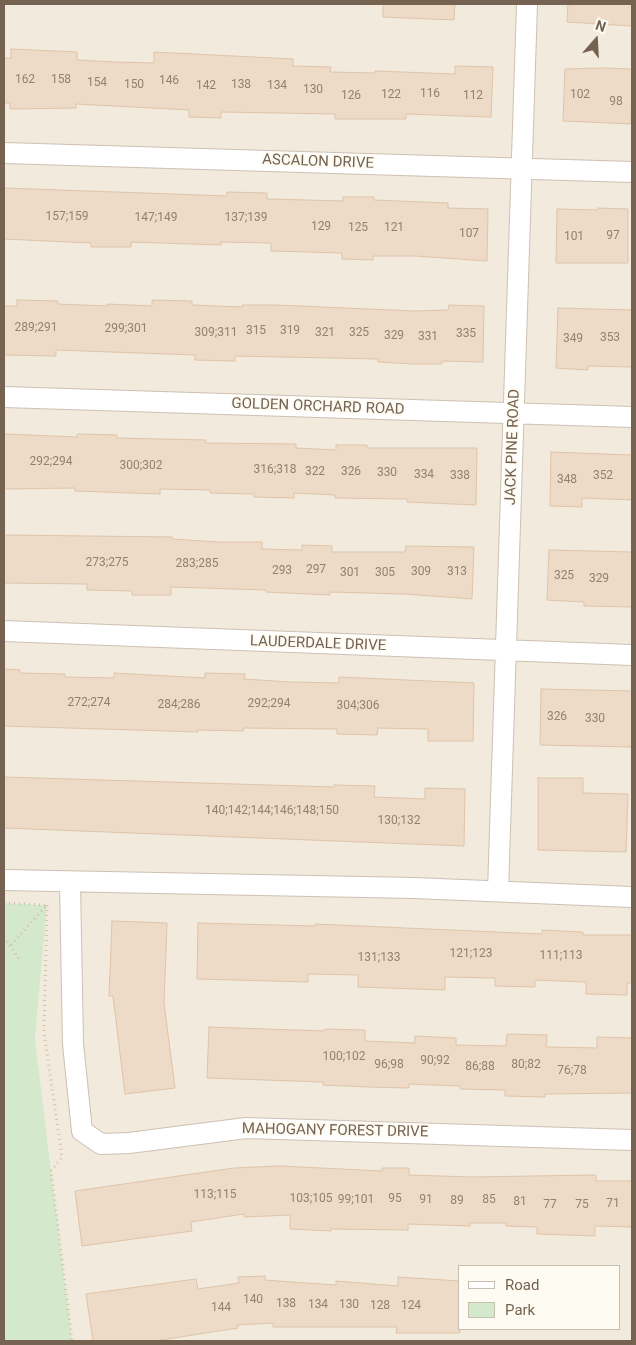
<!DOCTYPE html>
<html>
<head>
<meta charset="utf-8">
<style>
  body { margin:0 }
  #map { position:relative; width:636px; height:1345px; overflow:hidden; background:#fbf7ed; font-family:Roboto,sans-serif }
  canvas { display:block }
  .frame { position:absolute; inset:0; border:5px solid #756251; pointer-events:none }
  .legend { position:absolute; left:458px; top:1265px; width:162px; height:65px; box-sizing:border-box; background:#fefbf3; border:1px solid #c7beb2; margin:0; padding:6px 9px; list-style:none; font-size:15px; color:#756251 }
  .legend li { display:flex; align-items:center; gap:10px; height:25px }
  .legend b { width:25px; border:1px solid #c7beb2 }
  .north { position:absolute; left:571px; top:15px; width:50px; height:50px; -webkit-text-stroke:4px #fefbf3; paint-order:stroke; rotate:19deg; font-size:14px; font-weight:700; line-height:20px; text-align:center; color:#756251 }
  .north::after { content:''; display:block; margin:auto; width:18px; height:22px; background:#756251; clip-path:polygon(50% 0,100% 100%,50% 72%,0 100%) }
</style>
</head>
<body>
<div id="map">
<canvas width="636" height="1345"></canvas>
<div class="frame"></div>
<ul class="legend">
<li><b style="height:6px;background:#fff"></b>Road</li>
<li><b style="height:14px;background:#d4e8cc"></b>Park</li>
</ul>
<div class="north">N</div>
</div>
<script>
const ctx = document.querySelector('canvas').getContext('2d');
ctx.lineJoin = 'round';
function fill(path, color) {
  ctx.fillStyle = color;
  ctx.fill(path, 'evenodd');
}
function toPath(rows) {
  const path = new Path2D();
  for (const r of rows) {
    path.moveTo(r[0], r[1]);
    for (let i = 2; i < r.length; i += 2) path.lineTo(r[i], r[i + 1]);
  }
  return path;
}
function strokePath(path, color, width, dash) {
  ctx.strokeStyle = color;
  ctx.lineWidth = width;
  ctx.lineCap = dash ? 'butt' : 'round';
  ctx.setLineDash(dash || []);
  ctx.stroke(path);
}
function drawText(font, color, halo, rows, align = 'center') {
  ctx.font = font + ' Roboto,sans-serif';
  ctx.lineWidth = 4;
  ctx.setLineDash([]);
  ctx.textBaseline = 'middle';
  ctx.strokeStyle = halo;
  ctx.fillStyle = color;
  for (const [text, x, y, turn = 0] of rows) {
    ctx.save();
    ctx.translate(x, y);
    ctx.rotate((+turn || 0) * Math.PI / 180);
    ctx.textAlign = isNaN(turn) ? turn : align;
    if (halo) ctx.strokeText(text, 0, 0);
    ctx.fillText(text, 0, 0);
    ctx.restore();
  }
}
const residential = toPath([
  [4,4,632,4,632,1341,72,1341,35,1039,47,905,4,903],
  [460,1266,620,1266,620,1329,460,1329]
]);
const green = toPath([
  [4,903,47,905,35,1039,72,1341,4,1341]
]);
const building = toPath([
  [383,4,455,4,454,20,383,17,383,4],
  [568,4,632,4,632,26,567,22,568,4],
  [11,49,77,52,77,60,114,62,154,63,154,52,293,59,293,66,331,67,330,72,375,73,375,71,455,74,455,66,493,67,491,117,406,114,406,119,335,119,335,114,221,112,221,118,189,117,189,110,76,104,76,108,10,109,10,103,4,103,4,58,11,58,11,49],
  [602,68,632,69,631,124,563,121,565,69,602,68],
  [4,188,227,196,227,192,267,193,267,199,343,201,343,197,374,197,374,200,448,203,448,208,488,209,487,261,415,256,373,256,373,260,342,259,342,253,271,251,271,243,221,242,221,245,131,242,131,247,91,247,91,243,4,239,4,188],
  [598,208,628,209,628,263,556,263,557,209,598,210,598,208],
  [17,300,58,301,58,304,107,306,107,304,152,306,152,300,192,301,192,305,242,307,242,305,277,305,414,311,448,310,449,305,484,306,483,362,442,361,442,364,413,364,378,362,378,359,235,356,235,361,195,360,195,355,56,350,56,356,4,355,4,306,17,306,17,300],
  [558,308,632,310,632,367,588,366,588,370,556,368,558,308],
  [4,434,77,437,77,434,117,435,117,438,206,440,206,443,296,444,296,448,336,450,336,445,367,445,367,448,477,448,476,505,407,502,407,499,335,498,335,495,294,493,294,498,254,497,254,494,210,493,210,490,160,489,160,494,75,491,75,488,4,489,4,434],
  [551,452,632,455,632,500,582,498,582,507,550,506,551,452],
  [4,535,172,537,172,539,218,542,262,542,262,549,302,550,302,545,332,546,332,552,405,552,406,546,474,547,472,599,404,594,330,592,330,595,266,592,266,590,171,587,171,595,132,595,132,591,87,590,87,584,4,583,4,535],
  [549,550,632,552,632,607,584,606,584,602,547,600,549,550],
  [4,669,20,670,20,673,65,674,65,677,114,678,114,673,205,678,205,673,245,674,244,679,289,682,339,683,339,677,474,683,473,741,428,741,428,729,378,728,377,735,337,734,337,729,244,728,243,731,198,730,198,732,4,726,4,669],
  [541,689,632,691,632,747,540,745,541,689],
  [4,777,334,787,334,785,375,786,374,797,425,799,425,788,465,789,464,846,4,828,4,777],
  [538,778,583,778,583,793,628,794,626,852,538,850,538,778],
  [112,921,167,923,164,1003,175,1088,125,1094,113,996,109,996,112,921],
  [198,923,315,926,315,924,542,934,542,930,583,932,583,935,632,935,632,983,627,983,627,995,586,994,586,982,535,980,535,987,495,986,495,978,445,977,445,990,358,987,358,975,308,974,308,982,197,979,198,923],
  [209,1027,324,1031,325,1029,365,1030,365,1041,415,1043,415,1036,456,1038,456,1045,506,1046,507,1034,547,1035,546,1047,597,1048,597,1037,632,1038,632,1093,545,1094,545,1097,505,1096,505,1090,460,1089,460,1086,409,1084,409,1088,368,1087,323,1085,323,1082,207,1078,209,1027],
  [280,1166,382,1171,382,1168,409,1168,409,1175,471,1177,596,1175,596,1181,632,1181,632,1227,595,1226,595,1236,537,1234,537,1227,506,1226,506,1223,470,1223,470,1226,408,1224,408,1230,331,1229,331,1231,290,1229,290,1215,244,1217,244,1214,191,1222,192,1231,82,1246,75,1191,234,1168,280,1166],
  [265,1276,265,1280,336,1285,336,1281,398,1286,398,1277,460,1281,460,1333,396,1333,397,1327,273,1327,273,1323,237,1325,238,1328,154,1341,93,1341,86,1294,196,1279,198,1289,239,1283,238,1277,265,1276]
]);
const path = toPath([
  [4,903,46,905],
  [47,905,44,1032,62,1157,51,1171,72,1341],
  [4,937,19,959],
  [11,945,47,905]
]);
const minor = toPath([
  [4,153,632,172],
  [4,397,632,417],
  [4,631,632,655],
  [4,880,414,888,632,897],
  [70,883,73,1044,82,1131,101,1144,129,1143,246,1128,632,1140],
  [498,891,527,4]
]);
const numberNames = [
  ["162",25,80],
  ["158",61,80],
  ["146",169,81],
  ["154",97,83],
  ["150",134,85],
  ["138",241,85],
  ["142",206,86],
  ["134",277,86],
  ["130",313,90],
  ["116",430,94],
  ["122",391,95],
  ["102",580,95],
  ["126",351,96],
  ["112",473,96],
  ["98",616,102],
  ["157;159",67,217],
  ["147;149",156,218],
  ["137;139",246,218],
  ["129",321,227],
  ["125",358,228],
  ["121",394,228],
  ["107",469,234],
  ["97",613,236],
  ["101",574,237],
  ["289;291",36,328],
  ["299;301",126,329],
  ["315",256,331],
  ["319",290,331],
  ["309;311",216,333],
  ["321",325,333],
  ["325",359,333],
  ["335",466,334],
  ["329",394,336],
  ["331",428,337],
  ["353",610,338],
  ["349",573,339],
  ["292;294",51,462],
  ["300;302",141,466],
  ["316;318",275,470],
  ["322",315,472],
  ["326",351,472],
  ["330",387,473],
  ["334",424,475],
  ["338",460,476],
  ["352",603,476],
  ["348",567,480],
  ["273;275",107,563],
  ["283;285",197,564],
  ["297",316,570],
  ["293",282,571],
  ["309",421,572],
  ["313",457,572],
  ["301",350,573],
  ["305",385,573],
  ["325",564,576],
  ["329",599,579],
  ["272;274",89,703],
  ["292;294",269,704],
  ["284;286",179,705],
  ["304;306",358,706],
  ["326",557,717],
  ["330",595,719],
  ["140;142;144;146;148;150",272,811],
  ["130;132",399,821],
  ["121;123",471,954],
  ["111;113",561,956],
  ["131;133",379,958],
  ["100;102",344,1057],
  ["90;92",435,1061],
  ["96;98",389,1065],
  ["80;82",526,1065],
  ["86;88",480,1067],
  ["76;78",572,1071],
  ["113;115",215,1195],
  ["103;105",311,1199],
  ["95",395,1199],
  ["99;101",356,1200],
  ["91",426,1200],
  ["85",489,1200],
  ["89",457,1201],
  ["81",520,1202],
  ["71",613,1204],
  ["77",550,1205],
  ["75",582,1205],
  ["140",253,1300],
  ["138",286,1304],
  ["134",318,1305],
  ["130",349,1305],
  ["128",380,1306],
  ["124",411,1306],
  ["144",221,1308]
];
const streetNames = [
  ["ASCALON DRIVE",318,162,2],
  ["GOLDEN ORCHARD ROAD",318,407,2],
  ["JACK PINE ROAD",513,447,-88],
  ["LAUDERDALE DRIVE",318,644,2],
  ["MAHOGANY FOREST DRIVE",335,1131,1]
];
fill(residential, '#f2eadc');
fill(green, '#d4e8cc');
fill(building, '#eedbc7');
strokePath(building, '#dfc4a9', 1);
strokePath(minor, '#cdc1b3', 22);
strokePath(path, '#d4bfa9', 3, [1, 4]);
strokePath(minor, '#fff', 20);
drawText('12px', '#93806e', null, numberNames);
drawText('15px', '#756251', '#fefbf3', streetNames);
</script>
</body>
</html>
